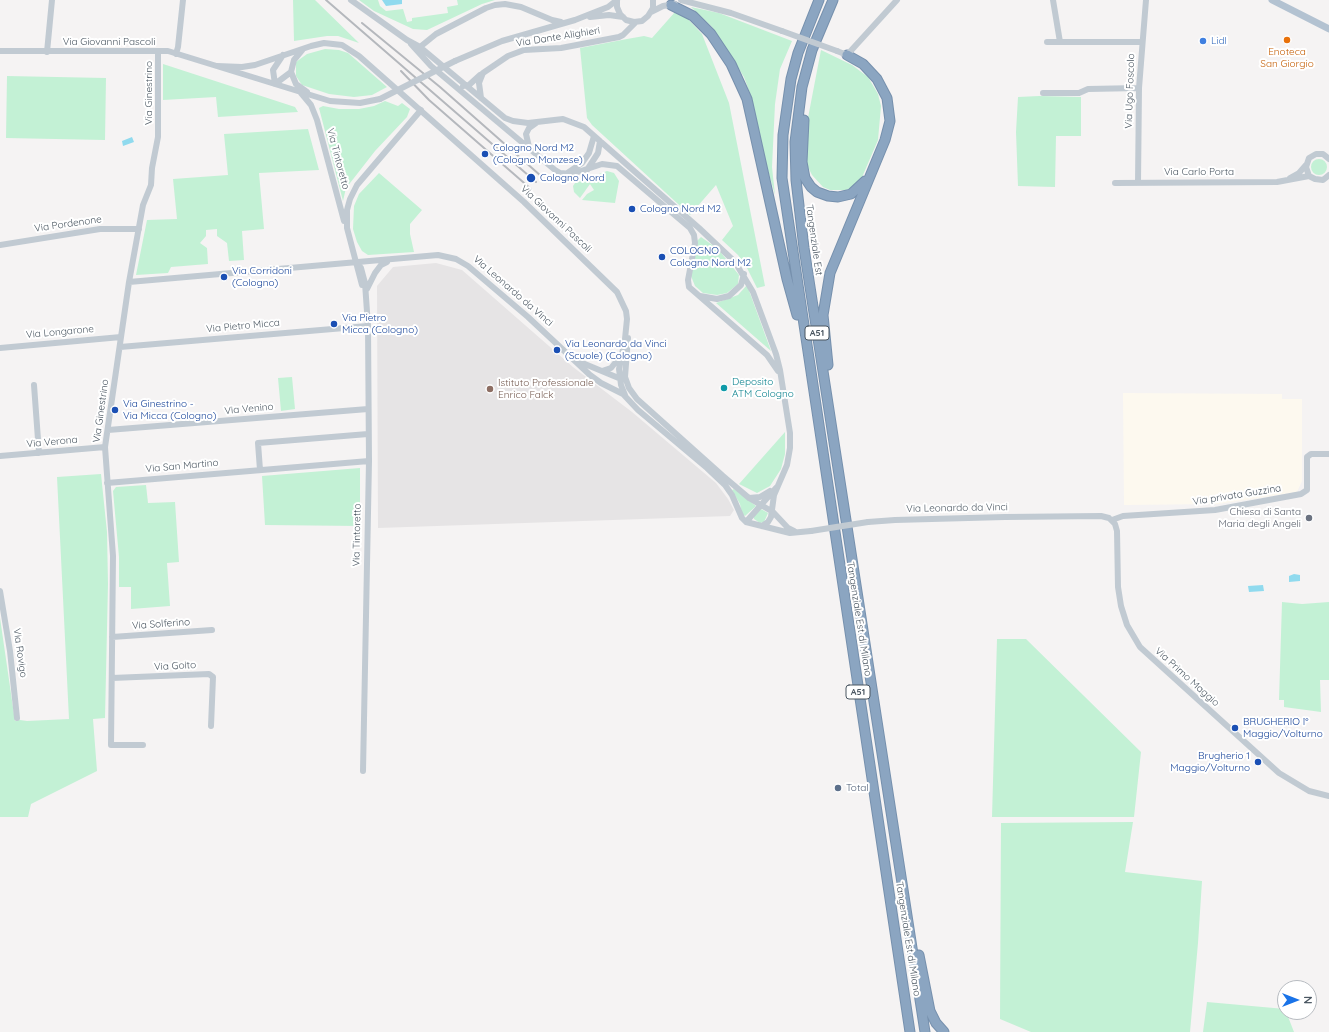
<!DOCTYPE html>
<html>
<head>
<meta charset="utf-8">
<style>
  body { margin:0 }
  #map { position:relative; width:1329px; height:1032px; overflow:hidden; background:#f5f3f3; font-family:Quicksand,sans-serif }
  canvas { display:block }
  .north { position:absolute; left:1277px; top:980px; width:40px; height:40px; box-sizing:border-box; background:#fff; border:1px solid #b7bbc0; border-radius:50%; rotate:90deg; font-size:11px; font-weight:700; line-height:16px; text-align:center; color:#4a5661 }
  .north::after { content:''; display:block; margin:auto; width:14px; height:18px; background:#1a73e8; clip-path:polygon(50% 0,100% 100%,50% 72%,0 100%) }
</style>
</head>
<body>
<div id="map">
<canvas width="1329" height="1032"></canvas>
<div class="north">N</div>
</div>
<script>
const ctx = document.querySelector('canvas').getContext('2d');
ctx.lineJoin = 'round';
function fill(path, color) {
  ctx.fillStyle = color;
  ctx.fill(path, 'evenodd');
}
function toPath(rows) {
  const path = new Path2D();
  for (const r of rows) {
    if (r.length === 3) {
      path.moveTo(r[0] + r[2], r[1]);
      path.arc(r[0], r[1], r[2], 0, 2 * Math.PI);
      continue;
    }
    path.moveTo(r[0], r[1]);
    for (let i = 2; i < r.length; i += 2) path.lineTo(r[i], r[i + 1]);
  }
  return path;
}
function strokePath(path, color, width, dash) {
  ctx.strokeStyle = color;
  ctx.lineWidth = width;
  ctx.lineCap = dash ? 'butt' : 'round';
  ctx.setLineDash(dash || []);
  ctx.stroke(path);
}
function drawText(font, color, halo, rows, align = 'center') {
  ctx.font = font + ' Quicksand,sans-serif';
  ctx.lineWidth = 4;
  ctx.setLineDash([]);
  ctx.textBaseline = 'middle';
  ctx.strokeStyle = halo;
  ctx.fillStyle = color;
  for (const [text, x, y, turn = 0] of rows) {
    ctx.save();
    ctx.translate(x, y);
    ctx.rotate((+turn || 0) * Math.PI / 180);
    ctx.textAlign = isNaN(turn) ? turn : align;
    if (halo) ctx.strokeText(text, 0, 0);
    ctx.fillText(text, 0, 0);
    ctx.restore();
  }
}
const commercial = toPath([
  [1123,393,1282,394,1282,399,1302,399,1302,481,1297,492,1218,504,1124,505]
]);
const education = toPath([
  [436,263,462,270,573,367,632,412,716,483,728,499,734,510,730,516,378,528,377,286,393,267]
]);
const green = toPath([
  [293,0,315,0,359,43,338,36,327,36,294,41],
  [359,0,378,0,380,6,386,11,403,9,407,22,412,21,412,18,448,13,447,7,458,5,457,0,495,0,482,4,427,30,413,29,374,11],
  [691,7,719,13,792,41,780,69,775,104,772,167,775,195,767,167,752,99,744,77,712,27],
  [675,12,687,18,702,34,729,103,765,286,757,288,746,266,738,255,722,240,733,226,716,185,690,215,592,125,587,118,580,48,627,39,644,36,652,38],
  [325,49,339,50,348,53,387,87,372,95,354,97,329,94,302,85,296,76,296,62,307,54],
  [821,50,852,65,868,77,878,94,881,106,878,140,860,182,857,185,846,190,830,190,823,187,812,175,807,165,807,123],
  [163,64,295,107,298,112,218,117,216,97,163,100],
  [7,76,106,78,105,140,6,138],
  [1039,96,1081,97,1081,136,1056,136,1055,187,1018,186,1016,132,1018,97],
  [385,101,398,106,402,103,410,109,407,117,375,151,354,178,346,188,343,201,319,108,323,106,339,109,359,109,374,106],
  [308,129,319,170,259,173,264,229,242,231,244,260,229,261,227,243,217,236,217,229,206,230,206,236,200,243,207,248,208,264,171,267,168,273,136,275,147,220,177,219,173,179,228,175,224,134],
  [1319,167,8],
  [607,171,614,173,619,181,615,203,582,200,587,194,594,190,590,184,580,198,574,192,573,186,575,183],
  [379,173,422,210,410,224,410,234,414,252,368,255,362,251,357,242,353,229,354,206,359,194],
  [701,237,718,249,739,275,738,284,727,293,717,295,703,293,695,286,691,276,697,241],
  [747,285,771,351,716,303,738,295],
  [292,377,295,409,281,411,278,378],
  [785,432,785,454,781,469,770,486,757,493,739,484],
  [360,468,360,526,265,525,262,476],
  [101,474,107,532,108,584,105,718,93,719,97,771,31,804,28,817,0,817,0,618,15,721,20,720,27,721,69,719,57,477],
  [146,485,148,503,175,502,179,562,167,563,170,606,131,609,131,587,119,587,119,557,113,491,116,487],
  [734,489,756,506,745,516,742,514,740,504,732,490],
  [761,509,768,513,764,522,760,523,754,519,754,514],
  [1282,602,1302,604,1329,602,1329,680,1320,680,1321,712,1284,707,1284,700,1279,700],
  [997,639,1026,639,1141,752,1134,817,992,817],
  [1133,822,1125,872,1202,881,1198,943,1190,1032,1031,1032,1000,1019,1001,823],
  [1207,1002,1285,1009,1294,1032,1203,1032]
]);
const water = toPath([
  [382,0,402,0,402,4,386,6],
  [132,137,134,142,123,146,122,141],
  [1294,574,1300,575,1300,581,1289,582,1289,576],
  [1263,585,1264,591,1249,592,1248,586]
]);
const minor = toPath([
  [351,0,407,40,420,47,505,118,513,121,528,123,563,119,584,127,699,228,735,262,753,292,776,354,780,370,790,433,790,448,787,465,774,495,771,517,768,522,762,526],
  [617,0,617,7,620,14,626,20,634,22,642,21,648,16,653,8,653,0],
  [681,0,731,13,782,31],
  [1053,0,1060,42],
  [651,12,663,6,675,4],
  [590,17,609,15,623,17],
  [1047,42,1142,42],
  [411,44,431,66,555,170,560,173,572,174,602,164,617,166,690,228,694,235,695,243,688,280,689,287,767,355,778,371],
  [303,49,294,60,291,72,296,84,307,92],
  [420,50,420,47,436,34,486,8,495,5,505,4,521,7,552,20,561,22],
  [0,51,168,51,330,101,360,103,380,99],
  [837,51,847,55,897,0],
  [47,52,52,0],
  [176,54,178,47,183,0],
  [283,55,273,70,275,84,291,72],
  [455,61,502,41,575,20,608,7,617,0],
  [217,66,242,67,255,65,311,46,324,43,342,45,359,56,524,202,617,292,626,311,627,319,625,339,619,369,621,385,625,395],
  [463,86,469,85,480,75],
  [301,93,311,105,317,120,344,221],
  [1043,93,1079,93,1088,89,1139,88],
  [481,98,479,83,483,73,508,56,524,50,561,48,619,37,623,35,636,22],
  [529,147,526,134,529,128,536,123],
  [1329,159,1323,154,1316,154,1309,158,1306,167,1309,176,1315,179,1323,180,1329,175],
  [587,170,598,153,600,141],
  [566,174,582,163,589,153,594,136],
  [1290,178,1299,173,1306,165],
  [1115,183,1277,182,1309,176],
  [1138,183,1139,88,1146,0],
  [0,245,100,229,139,229],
  [356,262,361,268,365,283,368,326,369,461,363,771],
  [129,282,438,255,456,259,468,266,528,317,590,375,601,383,623,394,638,410,707,468,725,485,732,495,742,518,746,522,790,533,811,531],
  [362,285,347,228,347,210,350,199,357,185,421,110],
  [367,289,375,273,381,265,387,262],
  [700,296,717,299,729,296,741,285,744,274],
  [628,338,625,377,629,388,637,399,723,476,749,498,773,512,788,528,794,531],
  [120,347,368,326],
  [0,348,121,337],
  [580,362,621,379],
  [602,371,611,368,619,358],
  [34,385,39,453],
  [108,430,368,409],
  [0,456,105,447],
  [260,470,258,443,368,434],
  [107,483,369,461],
  [749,498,760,497,770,491],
  [1112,520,1123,516,1215,510,1301,494,1307,490,1307,457,1311,454,1329,454],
  [746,522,776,488],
  [868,522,895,520,1005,517,1101,516,1109,518,1115,524,1117,531,1118,587,1121,606,1127,625,1140,647,1279,773,1309,791,1329,796],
  [0,591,10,651,17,718],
  [112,637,212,630],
  [112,678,209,674,213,677,211,726],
  [143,745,111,745,113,556,105,447,129,282,143,205,151,185,152,168,158,137,158,51]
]);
const major = toPath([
  [1272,0,1329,29]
]);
const highway = toPath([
  [819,0,798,53,791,79,783,135,782,178,910,1032],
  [833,0,812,50,802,87,795,142,796,180,804,248,925,1032],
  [671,5,693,16,711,34,731,64,747,99,787,279,797,315],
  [804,120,802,162,805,178,811,187,817,192,828,196,838,197,851,194,865,181],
  [828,365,823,315,830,273,885,140,890,121,887,98,877,79,863,64,847,55],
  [919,955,930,1011,936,1023,944,1032]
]);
const rail = toPath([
  [326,0,536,182],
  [362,23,440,87,541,176],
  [401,71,429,100,531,189]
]);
const minorBridge = toPath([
  [782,31,837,51],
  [380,99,455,61],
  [811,531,868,522]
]);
const markers = [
  [1287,40,4,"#e8710a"],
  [1203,41,4,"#3f7fe0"],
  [485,154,4,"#1a4fb4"],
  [531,178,5,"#1a4fb4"],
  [632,209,4,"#1a4fb4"],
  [662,257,4,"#1a4fb4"],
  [224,277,4,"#1a4fb4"],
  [334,324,4,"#1a4fb4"],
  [557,350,4,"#1a4fb4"],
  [724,388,4,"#0f9aa8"],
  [490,389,4,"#8d6e63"],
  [115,410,4,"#1a4fb4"],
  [1309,518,4,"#6b7280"],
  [1235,728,4,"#1a4fb4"],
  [1258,762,4,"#1a4fb4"],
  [838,788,4,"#5c6f8a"]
];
const shields = [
  [817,333,24],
  [858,692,24]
];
const shieldNames = [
  ["A51",817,333],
  ["A51",858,692]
];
const streetNames = [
  ["Via Dante Alighieri",558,37,-9],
  ["Via Giovanni Pascoli",109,42],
  ["Via Ugo Foscolo",1130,91,-88],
  ["Via Ginestrino",149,93,-90],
  ["Via Tintoretto",338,159,75],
  ["Via Carlo Porta",1199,172],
  ["Via Giovanni Pascoli",556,219,43],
  ["Via Pordenone",68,224,-8],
  ["Tangenziale Est",814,240,82],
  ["Via Leonardo da Vinci",513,291,41],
  ["Via Pietro Micca",243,326,-5],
  ["Via Longarone",60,332,-5],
  ["Via Venino",249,409,-5],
  ["Via Ginestrino",101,411,-82],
  ["Via Verona",52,442,-5],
  ["Via San Martino",182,466,-5],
  ["Via privata Guzzina",1237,495,-9],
  ["Via Leonardo da Vinci",957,508,-1],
  ["Via Tintoretto",357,535,-89],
  ["Tangenziale Est di Milano",859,619,81],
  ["Via Solferino",161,624,-4],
  ["Via Rovigo",20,653,82],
  ["Via Goito",175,666,-3],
  ["Via Primo Maggio",1187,677,42],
  ["Tangenziale Est di Milano",908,939,81]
];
const shopNames = [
  ["Lidl",1211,41]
];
const foodNames = [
  ["Enoteca",1287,52],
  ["San Giorgio",1287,64]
];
const transitNames = [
  ["Cologno Nord M2",493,148],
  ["(Cologno Monzese)",493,160],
  ["Cologno Nord",540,178],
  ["Cologno Nord M2",640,209],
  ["COLOGNO",670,251],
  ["Cologno Nord M2",670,263],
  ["Via Corridoni",232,271],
  ["(Cologno)",232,283],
  ["Via Pietro",342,318],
  ["Micca (Cologno)",342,330],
  ["Via Leonardo da Vinci",565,344],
  ["(Scuole) (Cologno)",565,356],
  ["Via Ginestrino -",123,404],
  ["Via Micca (Cologno)",123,416],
  ["BRUGHERIO I°",1243,722],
  ["Maggio/Volturno",1243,734],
  ["Brugherio 1",1250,756,"right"],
  ["Maggio/Volturno",1250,768,"right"]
];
const cultureNames = [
  ["Deposito",732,382],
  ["ATM Cologno",732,394]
];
const educationNames = [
  ["Istituto Professionale",498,383],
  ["Enrico Falck",498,395]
];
const worshipNames = [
  ["Chiesa di Santa",1301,512],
  ["Maria degli Angeli",1301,524]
];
const serviceNames = [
  ["Total",846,788]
];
fill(commercial, '#fdf9ef');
fill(education, '#e6e4e5');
fill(green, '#c3f1d5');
fill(water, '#90daee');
strokePath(highway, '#7690ad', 11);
strokePath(minor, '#c1cad2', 6);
strokePath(major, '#b3c2d1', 7);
strokePath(highway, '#8ba5c1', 9);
strokePath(rail, '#b5b8bd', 2);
strokePath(minorBridge, '#c1cad2', 6);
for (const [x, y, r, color] of markers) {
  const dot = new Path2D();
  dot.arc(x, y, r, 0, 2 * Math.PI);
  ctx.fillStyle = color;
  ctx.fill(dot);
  strokePath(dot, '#fff', 1.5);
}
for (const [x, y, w] of shields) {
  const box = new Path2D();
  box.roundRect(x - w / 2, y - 7, w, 14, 3);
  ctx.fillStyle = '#fff';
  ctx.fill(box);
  strokePath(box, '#4a5661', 1);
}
drawText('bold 9px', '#4a5661', null, shieldNames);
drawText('10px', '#4a5661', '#fff', streetNames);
drawText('10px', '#366cbe', '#fff', shopNames, 'left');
drawText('10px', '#c56008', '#fff', foodNames);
drawText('10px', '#164399', '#fff', transitNames, 'left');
drawText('10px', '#0d838f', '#fff', cultureNames, 'left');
drawText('10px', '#785e54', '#fff', educationNames, 'left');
drawText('10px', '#5b616d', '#fff', worshipNames, 'right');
drawText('10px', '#4e5e75', '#fff', serviceNames, 'left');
</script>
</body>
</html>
